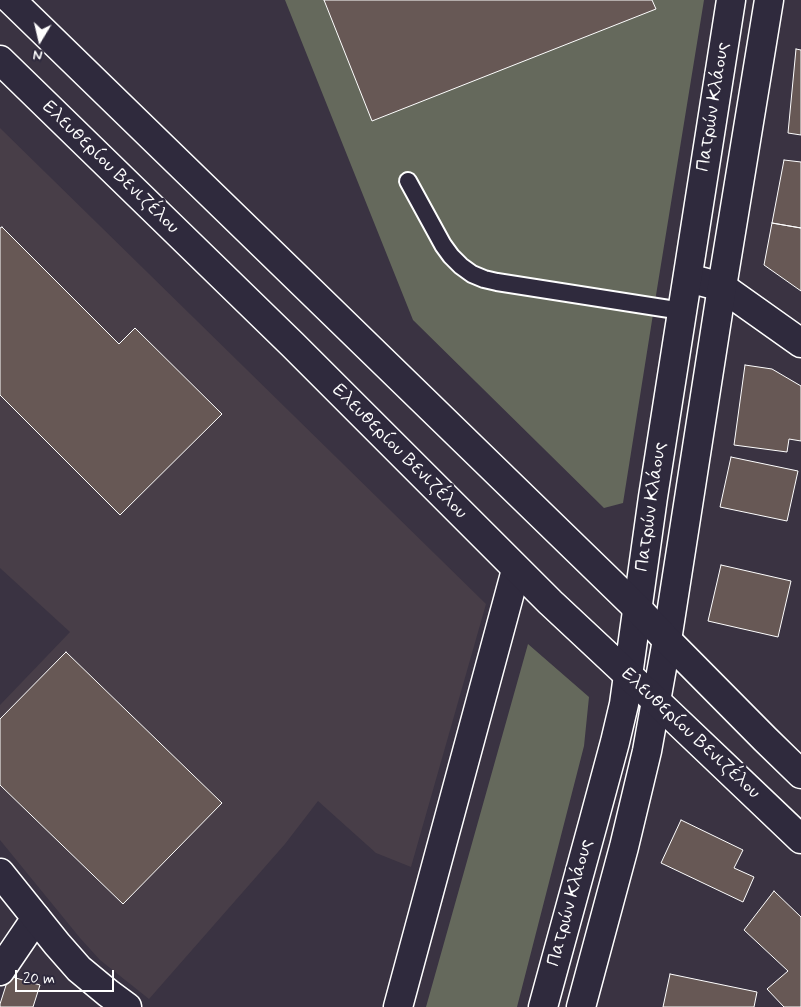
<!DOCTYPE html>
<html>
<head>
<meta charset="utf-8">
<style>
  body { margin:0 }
  #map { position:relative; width:801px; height:1007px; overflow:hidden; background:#3a3342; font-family:Mynerve,sans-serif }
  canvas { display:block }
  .north { position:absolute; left:15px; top:15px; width:50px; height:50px; -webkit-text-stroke:4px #2f2a3d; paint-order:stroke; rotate:189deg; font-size:14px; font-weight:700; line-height:20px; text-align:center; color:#fff }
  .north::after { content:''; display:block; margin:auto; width:18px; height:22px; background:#fff; clip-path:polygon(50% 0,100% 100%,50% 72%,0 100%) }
  .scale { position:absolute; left:15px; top:970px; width:99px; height:22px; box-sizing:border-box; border:2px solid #fff; border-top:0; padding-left:6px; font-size:15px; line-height:18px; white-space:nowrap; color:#fff; -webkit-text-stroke:4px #2f2a3d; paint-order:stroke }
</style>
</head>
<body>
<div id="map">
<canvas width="801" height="1007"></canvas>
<div class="north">N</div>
<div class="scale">20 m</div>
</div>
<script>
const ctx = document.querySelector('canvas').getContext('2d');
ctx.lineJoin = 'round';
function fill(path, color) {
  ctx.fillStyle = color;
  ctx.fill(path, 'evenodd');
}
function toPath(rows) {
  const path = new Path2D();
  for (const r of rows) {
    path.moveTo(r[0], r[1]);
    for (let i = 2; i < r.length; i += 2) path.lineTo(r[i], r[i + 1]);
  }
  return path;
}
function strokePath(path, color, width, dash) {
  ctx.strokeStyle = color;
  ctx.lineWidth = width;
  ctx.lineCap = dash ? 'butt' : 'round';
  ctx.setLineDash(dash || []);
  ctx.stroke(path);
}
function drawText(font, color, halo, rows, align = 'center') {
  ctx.font = font + ' Mynerve,sans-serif';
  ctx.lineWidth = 5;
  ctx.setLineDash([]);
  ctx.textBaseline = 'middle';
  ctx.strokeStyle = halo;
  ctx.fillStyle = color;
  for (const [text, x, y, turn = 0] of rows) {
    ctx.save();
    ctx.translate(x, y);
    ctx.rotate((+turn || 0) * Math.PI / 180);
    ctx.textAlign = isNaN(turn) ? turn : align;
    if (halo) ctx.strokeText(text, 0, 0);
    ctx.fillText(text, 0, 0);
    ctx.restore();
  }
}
const built = toPath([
  [0,128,486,604,411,867,376,853,318,801,285,844,149,999,100,960,80,938,0,840,0,705,70,632,0,568]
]);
const green = toPath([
  [285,0,704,0,657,289,623,503,604,508,413,320],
  [528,644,589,697,584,746,517,1007,426,1007]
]);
const building = toPath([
  [324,0,652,0,656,9,372,121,324,0],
  [796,49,801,50,801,135,788,133,796,49],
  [784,160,801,162,801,228,772,223,784,160],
  [772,223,801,228,801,291,764,265,772,223],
  [2,227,119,344,135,328,222,414,120,515,0,395,0,228,2,227],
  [745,365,772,369,801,386,801,441,789,439,787,452,734,445,745,365],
  [731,457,798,471,787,521,720,507,731,457],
  [721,565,791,581,778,637,708,621,721,565],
  [66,652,222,803,123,904,0,785,0,719,66,652],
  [681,820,743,850,734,868,754,877,743,902,661,863,681,820],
  [774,891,801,917,801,1007,784,1007,767,989,788,971,744,930,774,891],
  [670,974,757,992,754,1007,663,1007,670,974],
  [9,976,40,985,33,1007,0,1007,0,1004,9,976]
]);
const service = toPath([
  [408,181,443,245,451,256,461,266,472,274,484,279,497,282,682,311]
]);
const minor = toPath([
  [688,278,722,287,801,343],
  [0,971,36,918],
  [398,1007,516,570]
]);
const tertiary = toPath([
  [0,873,57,944,79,969,108,993,127,1007]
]);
const secondary = toPath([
  [543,1007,594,820,615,742,624,704,653,497,731,0],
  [581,1007,624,847,647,751,667,640,722,287,769,0]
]);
const primary = toPath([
  [11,0,637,608,667,640,765,739,801,774],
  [0,60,293,345,550,602,656,701,801,839]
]);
const streetNames = [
  ["Πατρών Κλάους",714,107,-81],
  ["Ελευθερίου Βενιζέλου",110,168,44],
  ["Ελευθερίου Βενιζέλου",399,452,45],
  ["Πατρών Κλάους",652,507,-82],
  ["Ελευθερίου Βενιζέλου",690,734,43],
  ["Πατρών Κλάους",571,903,-75]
];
fill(built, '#483e48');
fill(green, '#65695c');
fill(building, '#675855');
strokePath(building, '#fff', 1);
strokePath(service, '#fff', 20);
strokePath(minor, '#fff', 31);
strokePath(tertiary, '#fff', 31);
strokePath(secondary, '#fff', 31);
strokePath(primary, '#fff', 31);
strokePath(service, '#2f2a3d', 16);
strokePath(minor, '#2f2a3d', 28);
strokePath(tertiary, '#2f2a3d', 28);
strokePath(secondary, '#2f2a3d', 28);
strokePath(primary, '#2f2a3d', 28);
drawText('19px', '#fff', '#2f2a3d', streetNames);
</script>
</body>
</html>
